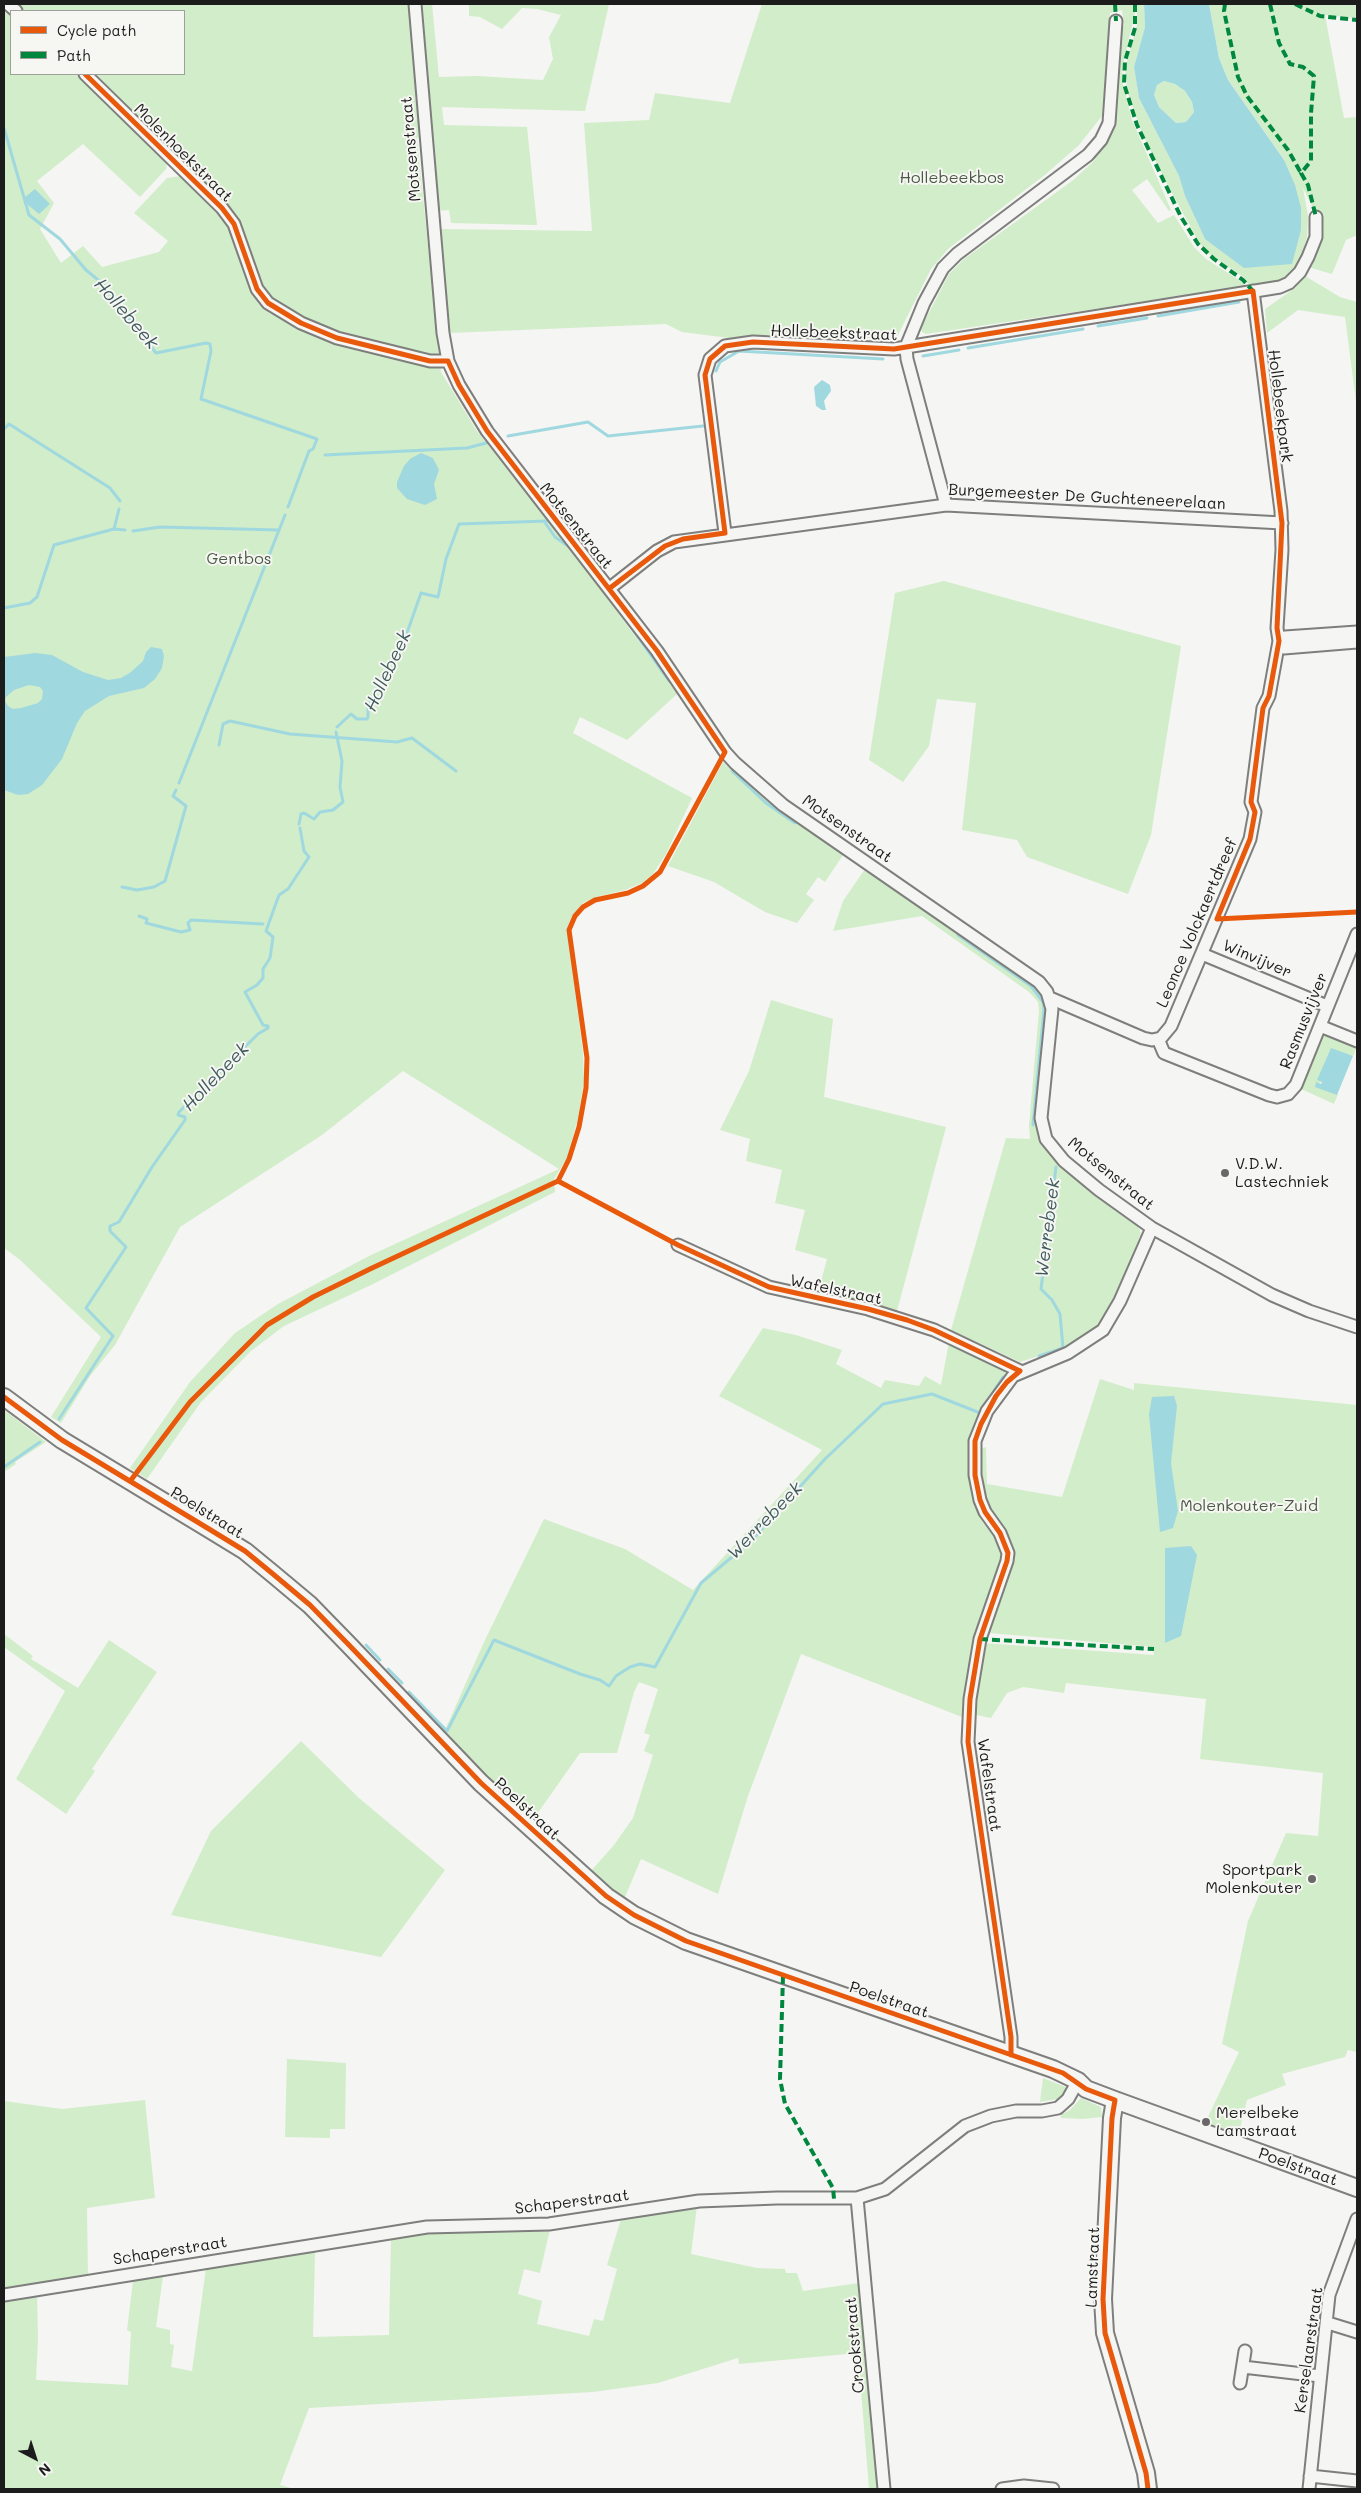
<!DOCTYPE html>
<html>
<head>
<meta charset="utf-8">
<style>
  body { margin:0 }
  #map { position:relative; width:1361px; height:2493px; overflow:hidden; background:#f5f5f3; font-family:Mali,sans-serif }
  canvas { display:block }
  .frame { position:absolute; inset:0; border:5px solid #1c1c1c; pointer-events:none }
  .legend { position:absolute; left:10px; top:10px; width:175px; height:65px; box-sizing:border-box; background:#f6f6f2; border:1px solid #9f9f9c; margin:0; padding:6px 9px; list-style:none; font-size:15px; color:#1c1c1c }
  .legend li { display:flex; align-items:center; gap:10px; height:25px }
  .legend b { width:25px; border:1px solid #9f9f9c }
  .north { position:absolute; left:10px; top:2433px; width:50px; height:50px; -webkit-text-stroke:4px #f6f6f2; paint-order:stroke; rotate:140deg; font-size:14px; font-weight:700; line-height:20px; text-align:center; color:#1c1c1c }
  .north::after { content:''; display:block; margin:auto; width:18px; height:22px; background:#1c1c1c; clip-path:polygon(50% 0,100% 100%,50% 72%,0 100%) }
</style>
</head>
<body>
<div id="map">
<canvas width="1361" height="2493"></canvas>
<div class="frame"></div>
<ul class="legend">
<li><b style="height:6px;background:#e8590c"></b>Cycle path</li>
<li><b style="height:6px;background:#00873e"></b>Path</li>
</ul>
<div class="north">N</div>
</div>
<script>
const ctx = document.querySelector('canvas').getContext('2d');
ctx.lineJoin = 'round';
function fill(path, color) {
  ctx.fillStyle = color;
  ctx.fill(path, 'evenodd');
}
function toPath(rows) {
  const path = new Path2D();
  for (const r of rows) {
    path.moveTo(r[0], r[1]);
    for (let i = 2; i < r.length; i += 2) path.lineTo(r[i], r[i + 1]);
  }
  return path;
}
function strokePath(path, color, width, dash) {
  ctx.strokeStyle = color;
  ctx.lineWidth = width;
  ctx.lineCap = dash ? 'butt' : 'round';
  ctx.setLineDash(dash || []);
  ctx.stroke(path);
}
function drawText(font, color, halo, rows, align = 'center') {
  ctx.font = font + ' Mali,sans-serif';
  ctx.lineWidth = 4;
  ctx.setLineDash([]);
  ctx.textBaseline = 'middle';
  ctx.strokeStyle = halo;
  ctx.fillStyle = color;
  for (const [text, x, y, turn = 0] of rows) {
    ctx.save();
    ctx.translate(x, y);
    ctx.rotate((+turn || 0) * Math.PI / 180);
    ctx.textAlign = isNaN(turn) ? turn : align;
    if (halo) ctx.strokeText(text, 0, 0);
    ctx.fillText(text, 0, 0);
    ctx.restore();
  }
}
const green = toPath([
  [13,4,432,4,439,77,477,76,543,80,553,59,549,37,561,15,537,9,522,8,502,29,480,17,469,16,469,4,609,4,585,111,442,107,444,125,527,127,537,225,451,223,449,210,436,211,429,136,417,138,441,372,477,431,567,543,677,694,627,740,580,717,573,733,692,798,666,854,653,874,642,883,625,890,596,897,583,903,571,918,567,929,583,1053,584,1080,578,1118,567,1158,554,1179,555,1192,373,1284,284,1326,251,1351,201,1402,147,1479,130,1468,190,1382,235,1333,278,1304,371,1255,559,1169,403,1071,322,1135,180,1227,115,1345,90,1376,61,1423,51,1417,101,1337,19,1259,4,1248,4,7,11,14,11,74,77,74,123,115,167,162,166,169,140,197,83,144,37,181,54,203,40,229,61,263,83,246,102,267,159,252,168,241,134,213,167,178,181,176,221,217,233,235,251,290,256,283,237,226,86,74,184,74,184,11,20,11],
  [762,4,1134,4,1135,13,1123,64,1122,81,1132,120,1171,210,1169,211,1147,179,1132,190,1158,223,1174,215,1194,247,1206,259,1242,282,1247,289,1216,291,926,334,922,332,921,328,949,274,964,259,1072,181,1094,161,1109,137,1116,121,1119,29,1124,25,1122,10,1110,13,1102,116,1079,145,1046,174,948,249,931,269,896,339,766,335,729,338,682,332,666,324,449,333,440,229,592,231,584,123,649,120,655,93,730,103],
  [1137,4,1144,4,1145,27,1134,67,1139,98,1179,176,1185,196,1205,239,1284,160,1228,80,1219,58,1209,4,1357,4,1357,18,1325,15,1344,118,1357,117,1357,235,1346,240,1332,274,1308,267,1321,224,1303,188,1308,216,1307,237,1299,263,1282,283,1252,288,1242,276,1209,254,1200,244,1165,180,1142,133,1128,94,1125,69,1137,25],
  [1164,81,1175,84,1185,91,1192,102,1194,112,1186,122,1176,123,1159,107,1154,95,1157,85],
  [1305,276,1340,297,1357,302,1357,409,1345,317,1298,310,1267,333,1265,309,1295,288],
  [944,581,1181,646,1151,835,1128,894,1027,857,1017,840,962,830,976,703,937,699,929,746,903,782,869,760,895,593],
  [723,762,766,800,843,855,825,882,818,877,806,894,814,900,797,923,765,912,714,882,668,866],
  [865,869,1021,976,1042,994,1046,1008,1035,1122,1038,1138,1059,1166,1137,1224,1141,1233,1114,1301,1103,1322,1095,1331,1069,1346,1020,1362,951,1330,1006,1138,1030,1139,1029,1126,1039,1011,1038,1002,1029,992,922,916,833,931,843,901],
  [771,1000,833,1019,824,1097,946,1127,897,1311,817,1296,827,1259,795,1250,805,1210,775,1203,782,1170,746,1161,750,1139,720,1130,749,1071],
  [1328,1034,1357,1046,1353,1056,1331,1049,1318,1080,1322,1082,1315,1085,1338,1094,1334,1104,1299,1088,1321,1037],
  [763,1328,796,1335,842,1350,836,1364,881,1388,885,1380,919,1386,925,1376,941,1385,949,1342,1005,1371,1005,1377,977,1425,979,1511,983,1523,994,1534,1003,1554,1002,1563,976,1634,969,1665,962,1717,801,1654,748,1796,718,1894,641,1859,622,1904,586,1872,591,1871,614,1845,633,1818,653,1755,644,1751,650,1735,644,1733,658,1689,639,1682,634,1692,617,1753,580,1753,530,1824,442,1737,484,1642,544,1519,625,1549,693,1590,822,1450,719,1396],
  [1100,1379,1134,1390,1134,1383,1357,1405,1357,2052,1348,2050,1345,2057,1282,2074,1286,2085,1247,2100,1238,2136,1205,2123,1239,2052,1222,2044,1248,1921,1286,1833,1318,1836,1323,1773,1200,1759,1206,1699,1066,1683,1064,1693,1023,1687,1007,1693,991,1718,972,1714,983,1643,1154,1655,1153,1647,989,1633,1010,1568,980,1485,979,1461,981,1449,986,1447,986,1450,987,1484,1062,1497],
  [4,1410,46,1442,15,1462,16,1464,4,1472],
  [4,1634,33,1656,31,1659,78,1688,109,1640,157,1672,92,1769,95,1771,66,1814,16,1779,65,1691,4,1647],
  [301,1741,359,1798,445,1870,381,1957,171,1915,211,1831],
  [287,2059,346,2063,345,2129,330,2129,330,2138,285,2137],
  [1043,2078,1068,2088,1058,2099,1040,2102],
  [1081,2098,1101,2107,1102,2117,1083,2119,1061,2118,1061,2115,1070,2110],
  [145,2100,155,2198,87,2208,88,2276,4,2289,4,2101,62,2109],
  [697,2206,691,2254,757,2268,785,2269,786,2273,797,2273,803,2291,859,2283,878,2489,869,2489,858,2353,739,2364,738,2358,658,2383,593,2392,309,2408,280,2485,295,2489,4,2489,4,2299,37,2293,38,2339,36,2380,128,2385,131,2332,127,2330,133,2281,163,2276,156,2327,170,2330,170,2344,174,2345,171,2367,192,2371,206,2268,315,2251,313,2337,389,2335,391,2238,434,2232,550,2229,540,2273,524,2269,518,2294,542,2301,537,2324,589,2336,594,2319,603,2321,617,2269,607,2265,622,2216]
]);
const water = toPath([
  [1144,4,1209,4,1219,58,1228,80,1284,160,1295,185,1301,208,1301,230,1292,264,1244,268,1205,239,1185,196,1179,176,1139,98,1134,67,1145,27],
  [1164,81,1175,84,1185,91,1192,102,1194,112,1186,122,1176,123,1159,107,1154,95,1157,85],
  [35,189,50,204,39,214,28,205,24,198],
  [822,380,830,385,831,391,824,401,826,410,822,410,816,406,814,387],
  [421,453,433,458,439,470,434,484,437,499,425,505,407,499,397,488,397,482,404,466,410,459],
  [151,647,162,649,164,656,162,668,155,679,144,688,109,696,85,711,77,723,62,759,42,785,28,794,18,795,4,790,4,657,35,653,52,655,83,672,108,680,121,678,131,672,143,661,146,652],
  [29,685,40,687,43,691,42,699,38,703,21,708,13,709,8,706,5,701,6,697,14,690],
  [1331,1048,1353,1056,1337,1095,1315,1087,1316,1082,1321,1084,1322,1082,1317,1080],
  [1174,1396,1177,1406,1171,1463,1178,1511,1173,1528,1160,1532,1149,1414,1152,1397],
  [1191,1546,1197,1555,1181,1636,1165,1643,1165,1548]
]);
const stream = toPath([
  [4,128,29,215,60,239,86,270,103,284,156,353,206,343,210,344,211,351,201,399,317,439,313,449,309,451,288,507],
  [1158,316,1239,302],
  [1098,326,1147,318],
  [968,348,1083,329],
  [923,356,959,350],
  [716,371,720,362,739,351,883,359],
  [4,429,9,424,110,488,120,501],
  [508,436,588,422,608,436,703,426],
  [325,455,467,448,490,442],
  [544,521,555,537,568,546],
  [114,529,119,509],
  [133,531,160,527,279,530],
  [4,608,30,603,37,597,54,545,114,529,125,530],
  [620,612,669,681],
  [337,727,351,714,357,719,367,719,368,717,368,706,390,662,401,650,421,593,438,597,446,559,459,524,547,521],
  [219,745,223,724,230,721,290,734,397,742,412,738,456,771],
  [732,771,766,803,795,823],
  [179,783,285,515],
  [299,824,301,814,304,813,314,819,320,812,333,810,343,802,340,787,342,761,336,732],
  [122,887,137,890,154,887,165,881,186,806,173,796,176,790],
  [139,916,147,919,146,923,181,932,190,930,188,923,191,920,263,924],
  [958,935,1031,986,1043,1002,1044,1009,1033,1125],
  [1039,1356,1063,1348,1060,1314,1052,1300,1041,1289,1056,1167],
  [986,1403,1003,1377],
  [59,1419,113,1336,86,1308,126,1247,110,1231,110,1226,119,1222,152,1167,185,1120,185,1117,178,1115,179,1112,258,1034,268,1028,268,1026,263,1025,245,992,257,985,263,978,263,969,270,958,273,937,266,931,279,895,288,889,309,857,304,851,300,828],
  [4,1467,40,1442],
  [366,1645,380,1660],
  [388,1669,402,1683],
  [409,1692,447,1731,494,1640,580,1674,600,1680,609,1686,616,1676,630,1667,640,1664,655,1667,701,1583,751,1541,825,1459,883,1404,932,1394,980,1413,983,1409]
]);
const street = toPath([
  [8,4,16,11],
  [415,4,443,333,448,361,459,385,487,431,657,651,725,752,735,763,783,805,1039,982,1047,992,1052,1009,1041,1118,1046,1139,1064,1161,1099,1190,1152,1228,1272,1295,1309,1311,1357,1327],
  [85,74,222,208,234,224,257,289,268,303,301,323,337,338,430,361,448,361],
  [946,505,907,359,906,347,924,303,943,268,957,254,1088,155,1101,140,1109,123,1116,21],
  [725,533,705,375,710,359,725,346,753,342,894,349,1280,287,1289,283,1300,272,1308,257,1316,237,1316,217],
  [610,588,657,551,674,542,946,505,1282,523],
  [1279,641,1284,648,1357,642],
  [1279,641,1285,637,1357,632],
  [1202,954,1327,1006],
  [1050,998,1143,1038,1152,1040,1161,1038,1171,1026,1250,839,1255,812,1251,802,1263,708,1269,696,1279,641,1277,628,1282,550,1281,511,1253,291],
  [1320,1026,1357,1041],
  [1158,1039,1164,1053,1269,1095,1277,1097,1288,1094,1296,1085,1357,934],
  [678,1245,769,1287,868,1309,934,1330,1020,1371],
  [1011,2055,1011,2037,968,1742,970,1699,980,1639,1007,1561,1008,1553,1000,1533,985,1512,980,1500,975,1475,975,1441,987,1411,1013,1376,1068,1353,1103,1330,1120,1301,1152,1228],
  [857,2198,884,2489],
  [4,2295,427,2227,549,2224,699,2201,777,2198,857,2198,885,2189,965,2126,991,2116,1016,2111,1042,2111,1058,2108,1068,2099,1078,2081],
  [1328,2323,1357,2332],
  [1243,2367,1320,2376],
  [1240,2383,1245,2351],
  [1310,2476,1357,2481],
  [1002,2489,1024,2486,1053,2489],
  [1309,2489,1329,2295,1357,2219]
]);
const secondary = toPath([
  [4,1397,62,1440,209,1529,245,1551,273,1574,310,1605,349,1645,481,1783,606,1896,634,1915,686,1941,1053,2069,1078,2081,1086,2089,1115,2100,1357,2188],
  [1115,2100,1112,2118,1103,2299,1105,2333,1146,2473,1148,2489]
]);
const quiet = toPath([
  [1115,4,1116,21],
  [1135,4,1135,28,1125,61,1124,84,1137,125,1181,217,1198,244,1214,259,1243,280,1253,291],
  [1225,4,1224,11,1238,77,1247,96,1288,150,1301,173],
  [1270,4,1279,43,1290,64,1303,67,1314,76,1311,113,1311,161,1301,173,1308,185,1316,217],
  [1295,4,1320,16,1357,20],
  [980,1639,1154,1649],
  [783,1976,780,2079,785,2104,833,2188,834,2199]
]);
const cycleway = toPath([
  [85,74,222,208,234,224,257,289,268,303,301,323,337,338,430,361,448,361,459,385,487,431,657,651,725,752,660,872,643,886,628,893,595,900,583,907,575,916,569,930,587,1058,586,1088,579,1127,569,1159,558,1181],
  [610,588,665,546,683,539,725,533,705,375,710,359,725,346,753,342,894,349,1253,291,1282,523,1277,628,1279,641,1269,696,1263,708,1251,802,1255,812,1250,839,1217,919,1357,912],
  [558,1181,678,1245,769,1287,868,1309,907,1320,934,1330,1020,1371],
  [4,1397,62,1440,209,1529,245,1551,273,1574,310,1605,349,1645,481,1783,606,1896,634,1915,686,1941,1063,2073,1086,2089,1115,2100,1112,2118,1103,2299,1105,2333,1146,2473,1148,2489],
  [131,1480,190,1402,267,1325,313,1297,370,1269,558,1181],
  [1011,2055,1011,2037,968,1742,970,1699,980,1639,1007,1561,1008,1553,1000,1533,985,1512,980,1500,975,1475,975,1441,981,1424,996,1396,1007,1382,1020,1371]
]);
const markers = [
  [1225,1173,5,"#686867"],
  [1312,1879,5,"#686867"],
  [1206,2122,5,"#686867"]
];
const streetNames = [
  ["Motsenstraat",411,149,-95],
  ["Molenhoekstraat",183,153,45],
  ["Hollebeekstraat",834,333,2],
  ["Hollebeekpark",1280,406,83],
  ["Burgemeester De Guchteneerelaan",1087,497,3],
  ["Motsenstraat",576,526,51],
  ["Motsenstraat",847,829,35],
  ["Leonce Volckaertdreef",1197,923,-67],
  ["Winvijver",1257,959,23],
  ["Rasmusvijver",1304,1021,-68],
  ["Motsenstraat",1111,1174,39],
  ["Wafelstraat",836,1290,12],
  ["Poelstraat",207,1513,32],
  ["Wafelstraat",989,1785,82],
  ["Poelstraat",527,1809,43],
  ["Poelstraat",889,2000,19],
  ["Poelstraat",1298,2167,20],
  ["Schaperstraat",572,2202,-7],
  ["Schaperstraat",170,2251,-9],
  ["Lamstraat",1093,2267,-88],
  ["Crookstraat",855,2345,-95],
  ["Kerselaarstraat",1309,2350,-82]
];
const parkNames = [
  ["Hollebeekbos",952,178],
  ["Gentbos",239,559],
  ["Molenkouter-Zuid",1249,1506]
];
const poiNames = [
  ["V.D.W.",1235,1164],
  ["Lastechniek",1235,1182],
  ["Sportpark",1302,1870,"right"],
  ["Molenkouter",1302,1888,"right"],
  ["Merelbeke",1216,2113],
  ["Lamstraat",1216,2131]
];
const waterNames = [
  ["Hollebeek",126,314,49],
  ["Hollebeek",388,671,-65],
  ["Hollebeek",216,1077,-46],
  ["Werrebeek",1048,1228,-83],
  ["Werrebeek",765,1521,-46]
];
fill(green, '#d2edc9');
fill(water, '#a0d8df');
strokePath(stream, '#a0d8df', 3);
strokePath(street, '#7e7e7d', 15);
strokePath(secondary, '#7e7e7d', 20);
strokePath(street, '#f5f5f3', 11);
strokePath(secondary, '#f5f5f3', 16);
strokePath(quiet, '#00873e', 4, [8, 4]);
strokePath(cycleway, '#e8590c', 5);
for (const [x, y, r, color] of markers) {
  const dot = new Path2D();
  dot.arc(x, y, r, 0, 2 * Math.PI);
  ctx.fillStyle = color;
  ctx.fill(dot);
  strokePath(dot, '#f6f6f2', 2);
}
drawText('16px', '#1c1c1c', '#f6f6f2', streetNames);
drawText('16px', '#4a5946', '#f6f6f2', parkNames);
drawText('16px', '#1c1c1c', '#f6f6f2', poiNames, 'left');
drawText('italic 18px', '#3e5a5d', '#f6f6f2', waterNames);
</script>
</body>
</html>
